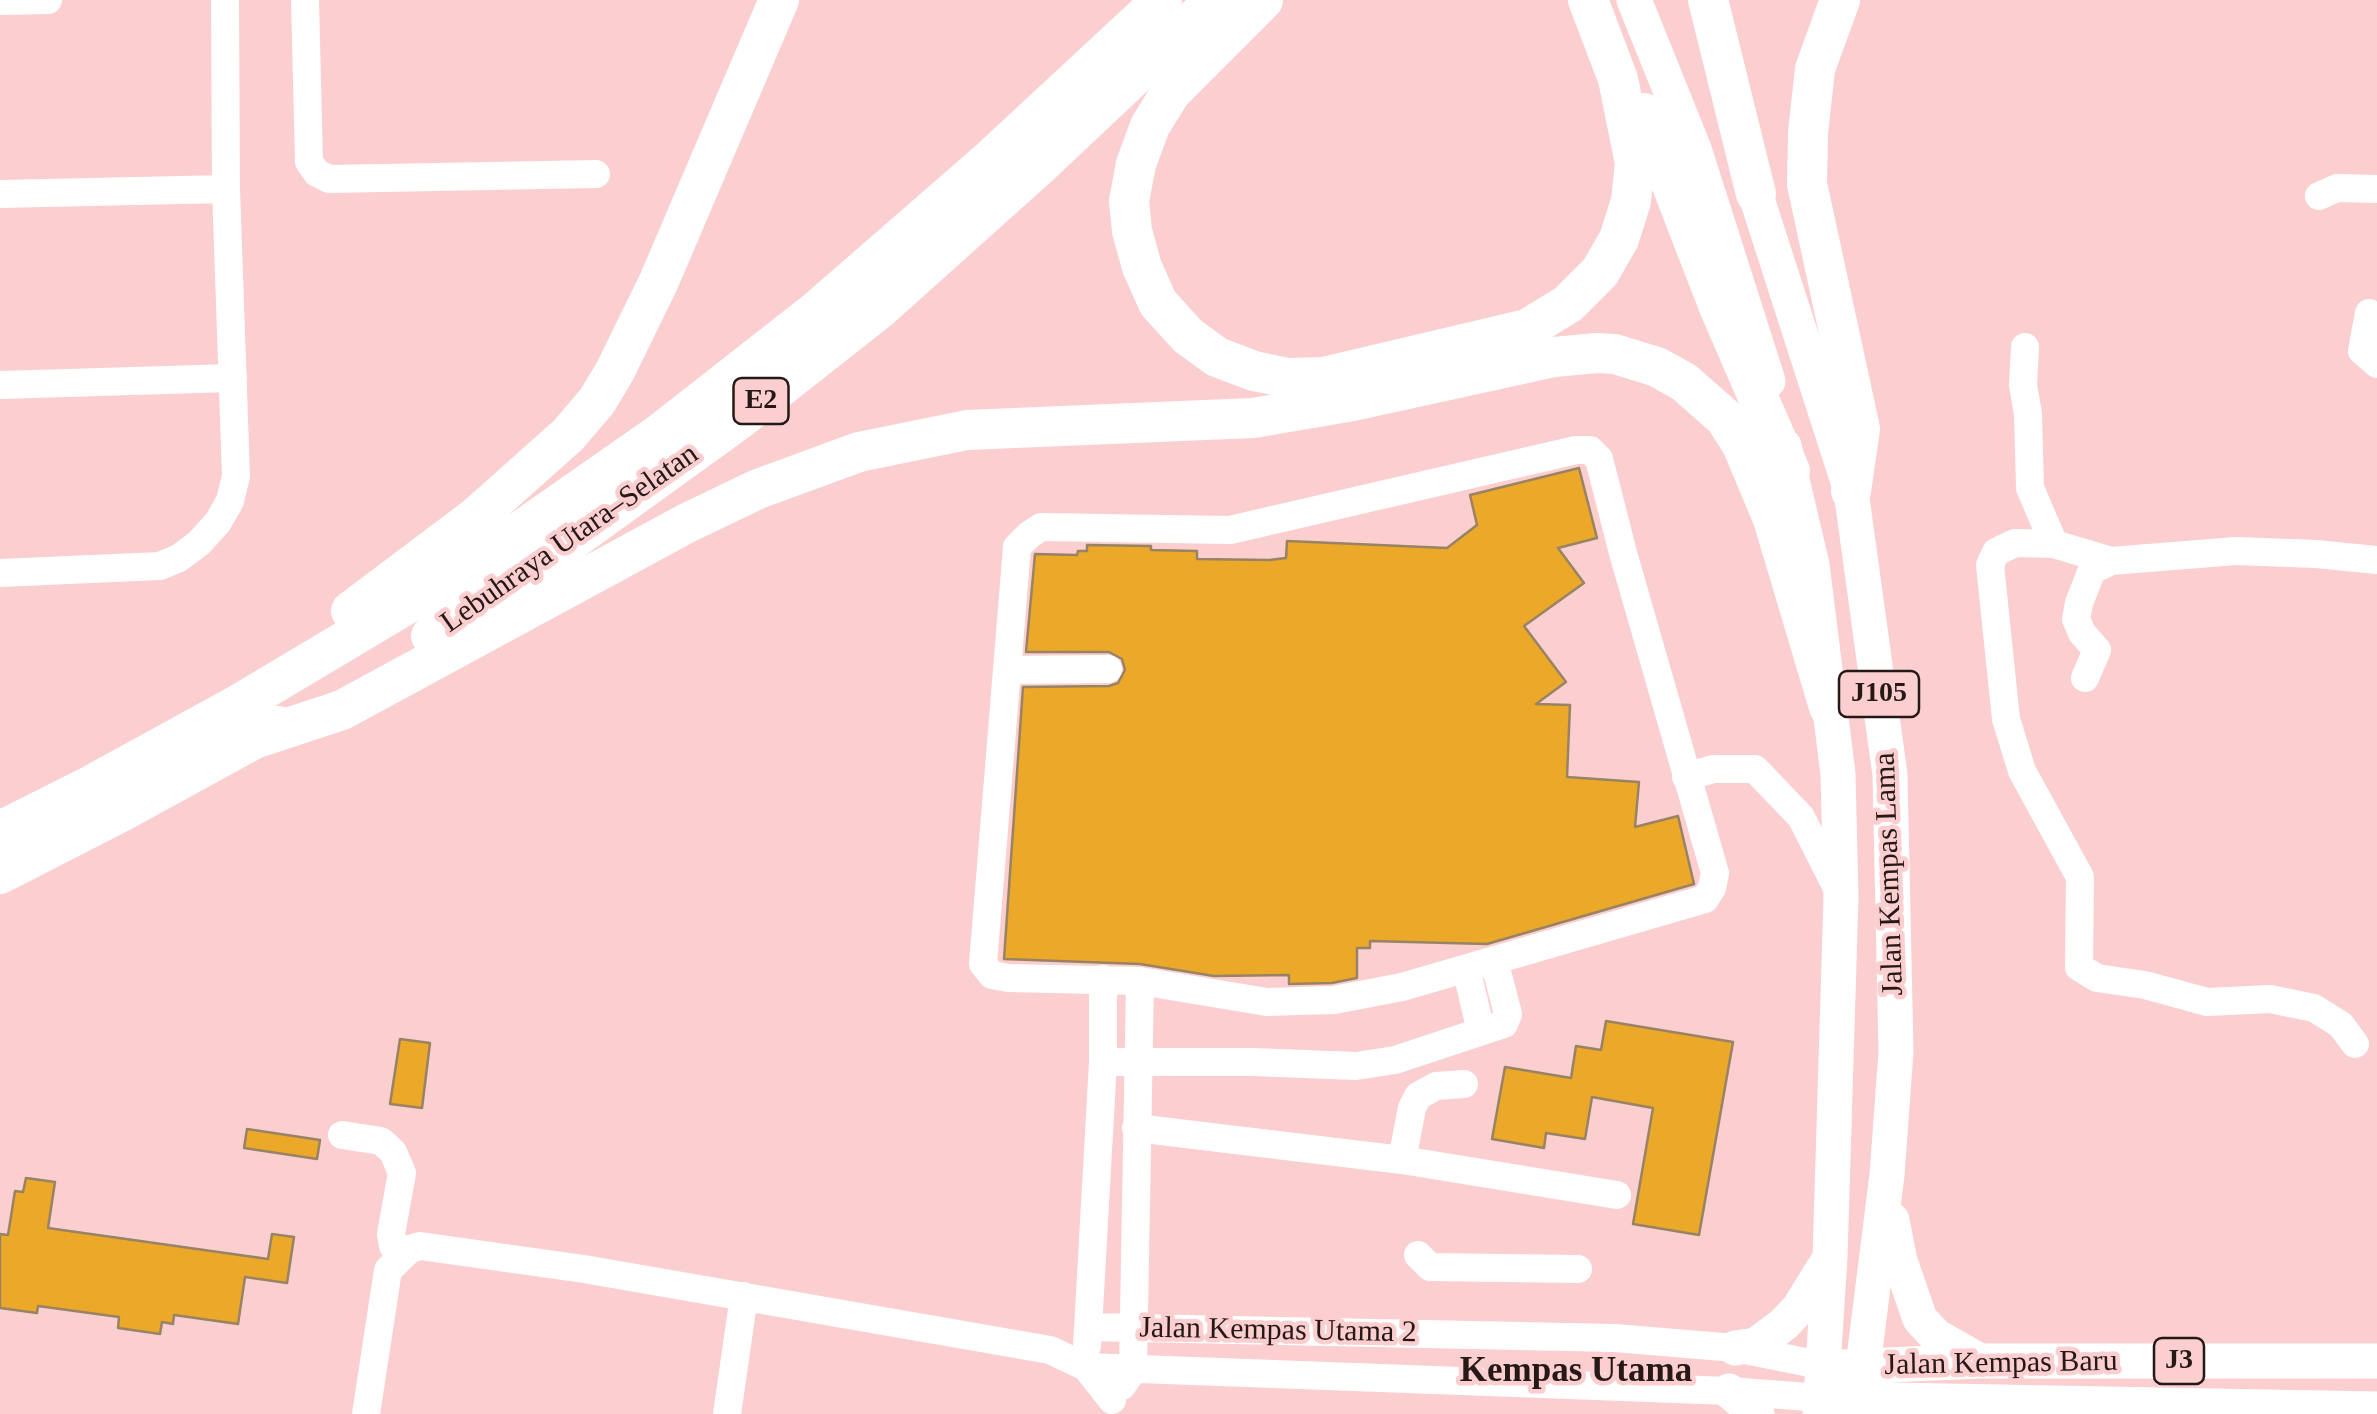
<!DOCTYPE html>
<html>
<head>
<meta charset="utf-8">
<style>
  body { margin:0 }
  canvas { display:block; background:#fbcecf }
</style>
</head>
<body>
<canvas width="2377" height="1414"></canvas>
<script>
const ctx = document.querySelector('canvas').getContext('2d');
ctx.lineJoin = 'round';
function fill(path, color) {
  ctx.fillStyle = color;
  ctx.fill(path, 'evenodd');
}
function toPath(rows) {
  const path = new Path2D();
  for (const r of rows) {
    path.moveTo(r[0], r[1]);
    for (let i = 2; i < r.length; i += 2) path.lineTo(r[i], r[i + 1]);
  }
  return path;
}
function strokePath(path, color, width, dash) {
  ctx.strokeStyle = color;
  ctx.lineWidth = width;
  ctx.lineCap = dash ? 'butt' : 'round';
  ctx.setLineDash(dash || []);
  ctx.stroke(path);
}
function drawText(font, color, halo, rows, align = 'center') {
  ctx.font = font + ' Georgia,serif';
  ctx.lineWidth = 9;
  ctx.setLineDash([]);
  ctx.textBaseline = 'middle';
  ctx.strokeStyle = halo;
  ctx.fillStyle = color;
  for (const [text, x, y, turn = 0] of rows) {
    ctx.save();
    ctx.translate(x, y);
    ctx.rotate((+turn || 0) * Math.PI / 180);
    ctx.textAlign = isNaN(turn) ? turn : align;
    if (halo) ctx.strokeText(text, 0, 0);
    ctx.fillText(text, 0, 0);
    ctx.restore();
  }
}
const building = toPath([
  [1579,468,1597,538,1558,548,1584,583,1524,626,1566,682,1536,704,1570,705,1567,777,1639,782,1635,827,1678,816,1694,884,1487,944,1370,941,1370,948,1357,948,1357,978,1332,983,1289,984,1289,975,1214,976,1140,964,1004,959,1023,687,1109,686,1118,683,1125,670,1122,659,1109,652,1026,652,1035,554,1077,555,1078,551,1087,551,1087,545,1151,546,1151,550,1197,551,1197,559,1269,560,1286,558,1287,541,1447,548,1477,525,1470,495,1579,468],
  [1606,1021,1733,1042,1699,1235,1633,1224,1653,1108,1592,1097,1585,1139,1546,1133,1544,1148,1492,1139,1505,1067,1571,1078,1576,1046,1601,1050,1606,1021],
  [400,1039,430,1043,422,1108,390,1104,400,1039],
  [247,1129,320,1140,317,1159,244,1148,247,1129],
  [26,1178,55,1182,48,1228,268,1259,272,1234,294,1237,287,1283,245,1277,238,1324,174,1315,173,1324,162,1322,160,1334,118,1328,119,1317,38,1306,37,1313,0,1308,0,1234,8,1235,15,1191,23,1192,26,1178]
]);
const minor = toPath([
  [305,0,309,162,317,173,329,179,596,174],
  [0,1,48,0],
  [0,194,226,189],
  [2319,196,2337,188,2377,189],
  [2369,313,2362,351,2377,364],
  [2025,347,2023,385,2028,414,2030,488,2054,544],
  [0,385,233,378],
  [1576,450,1590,450,1599,459,1623,553,1715,873,1712,888,1705,899,1402,987,1334,1000,1267,1002,1140,981,1008,978,992,975,983,964,1017,547,1029,535,1041,527,1230,530,1576,450],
  [0,573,160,566,179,558,199,543,218,522,230,501,236,476,226,189,225,0],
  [1007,670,1108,669],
  [2085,678,2097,650,2082,633,2076,619,2079,603,2092,570,2111,561],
  [1686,777,1713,769,1755,769,1801,817,1838,890],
  [1466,968,1481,1031],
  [2355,1044,2341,1025,2314,1008,2270,999,2207,1002,2145,985,2097,978,2079,967,2080,877,2022,771,2006,719,1990,565,1996,552,2015,543,2054,544,2111,561,2236,551,2316,554,2377,560],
  [1103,1062,1253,1062,1356,1066,1395,1060,1504,1024,1508,1014,1494,960],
  [1136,1128,1402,1160,1617,1195],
  [342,1135,381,1141,393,1152,402,1173,391,1234,393,1246,400,1256],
  [1402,1160,1412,1108,1418,1096,1436,1086,1464,1084],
  [1418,1255,1430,1267,1578,1269],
  [1089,1327,1615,1338,1735,1348,1825,1366],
  [1087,1346,1103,1062,1103,979],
  [1086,1367,1729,1391,1822,1398],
  [1122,1386,1133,1370,1140,981],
  [366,1414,388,1270,410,1249,420,1246,584,1269,1050,1350,1086,1367,1112,1400],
  [727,1414,744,1296]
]);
const major = toPath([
  [1634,0,1694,149,1768,381],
  [1748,171,1851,491,1890,775,1896,1052,1887,1175,1857,1414],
  [1784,446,1812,565,1838,774,1841,897,1830,1257,1820,1414],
  [1892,1220,1900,1261,1920,1319,1936,1336,1980,1361],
  [1735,1348,1756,1345,1784,1324,1799,1308,1828,1261],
  [1841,1367,1980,1361,2377,1361],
  [1729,1391,1757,1414],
  [1838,1399,2377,1409]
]);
const highway = toPath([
  [1263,0,1171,92,1150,126,1136,164,1129,201,1132,231,1142,267,1158,303,1188,336,1217,357,1254,371,1288,378,1324,377,1527,329,1568,304,1600,272,1619,239,1631,201,1635,163,1618,79,1588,0],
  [1708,0,1756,194],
  [1840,0,1815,69,1808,133,1807,184,1860,429,1851,491],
  [1644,113,1719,307,1790,471],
  [351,611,476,517,568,435,597,401,615,371,659,281,779,0],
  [431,636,557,551,737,421,878,310,1042,163,1215,0],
  [257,738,342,710,687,523,758,489,859,452,967,430,1253,418,1353,401,1554,357,1597,353,1615,354,1657,367,1684,382,1725,418,1742,445,1773,519,1829,707],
  [0,831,88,787,241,703,469,567,658,435,815,312,992,158,1162,0],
  [0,874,121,812,278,726]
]);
const shields = [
  [761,401,55],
  [1879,694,80],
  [2179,1361,50]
];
const shieldNames = [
  ["E2",761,401],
  ["J105",1879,694],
  ["J3",2179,1361]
];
const streetNames = [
  ["Lebuhraya Utara–Selatan",570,539,-35],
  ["Jalan Kempas Lama",1890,874,-92],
  ["Jalan Kempas Utama 2",1278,1331,1],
  ["Jalan Kempas Baru",2001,1364,-1]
];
const quarterNames = [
  ["Kempas Utama",1576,1372]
];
fill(building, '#eca828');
strokePath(building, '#988364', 2.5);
strokePath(minor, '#fff', 28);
strokePath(major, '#fff', 35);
strokePath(highway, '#fff', 40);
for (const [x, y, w] of shields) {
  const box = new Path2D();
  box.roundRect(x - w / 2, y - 23, w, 46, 8);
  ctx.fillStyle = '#fbcecf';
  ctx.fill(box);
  strokePath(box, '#271818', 2.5);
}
drawText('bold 28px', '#271818', null, shieldNames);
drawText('30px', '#271818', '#fbcecf', streetNames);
drawText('bold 35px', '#271818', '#fbcecf', quarterNames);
</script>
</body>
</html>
